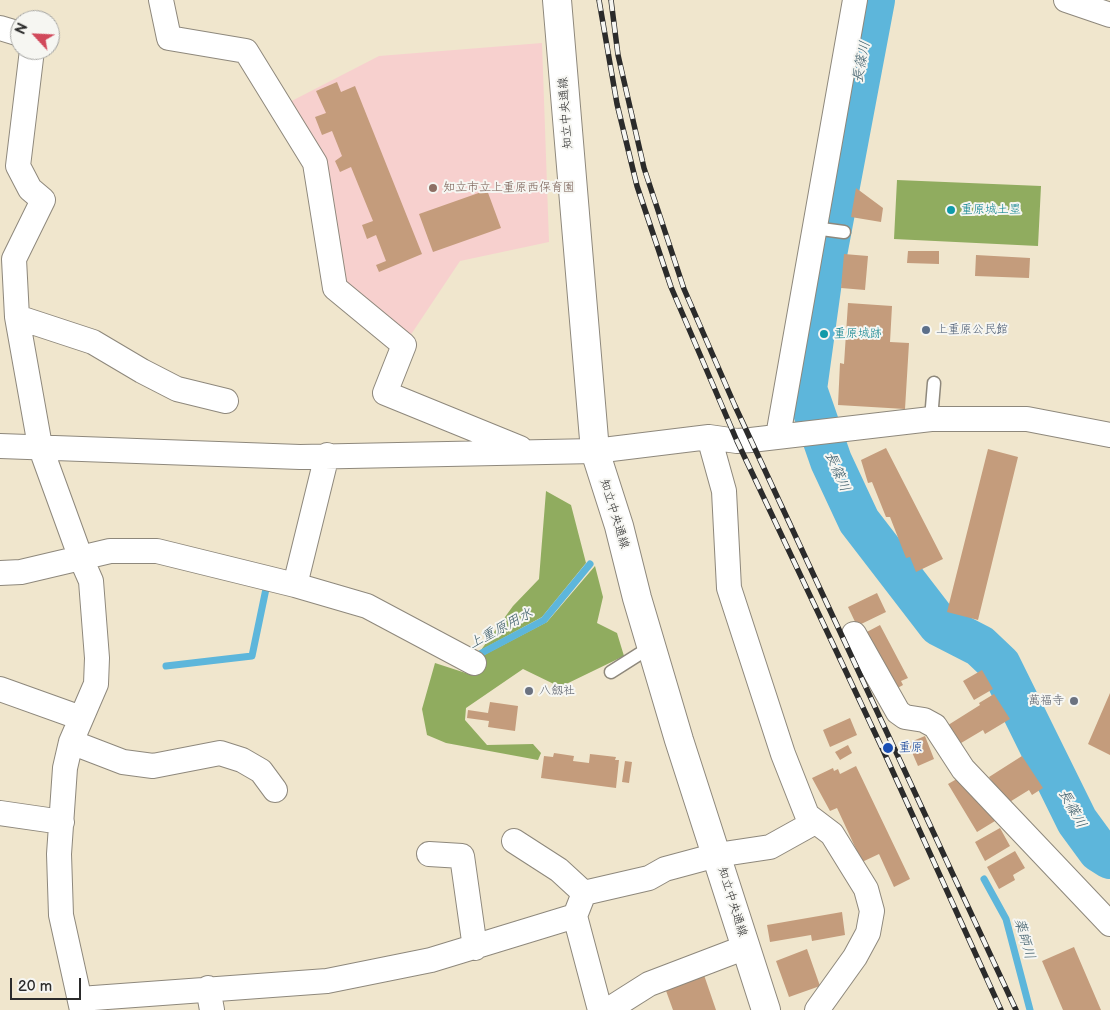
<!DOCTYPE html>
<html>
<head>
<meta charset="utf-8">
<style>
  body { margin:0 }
  #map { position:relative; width:1110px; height:1010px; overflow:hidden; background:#f0e6cd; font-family:"Balsamiq Sans",sans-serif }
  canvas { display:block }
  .north { position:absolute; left:10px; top:10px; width:50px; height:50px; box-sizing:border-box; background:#f6f6f2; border:1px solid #a5a5a2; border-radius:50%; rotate:295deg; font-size:14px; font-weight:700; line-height:20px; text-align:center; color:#2b2b2b }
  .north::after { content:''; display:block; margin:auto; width:18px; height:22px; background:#d1495b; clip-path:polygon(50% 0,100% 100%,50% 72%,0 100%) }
  .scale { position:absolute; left:10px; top:978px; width:71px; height:22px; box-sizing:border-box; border:2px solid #2b2b2b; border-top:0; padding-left:6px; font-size:15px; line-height:18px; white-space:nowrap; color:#2b2b2b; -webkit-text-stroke:4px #f6f6f2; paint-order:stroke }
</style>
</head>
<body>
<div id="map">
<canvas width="1110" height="1010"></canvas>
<div class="north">N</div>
<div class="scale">20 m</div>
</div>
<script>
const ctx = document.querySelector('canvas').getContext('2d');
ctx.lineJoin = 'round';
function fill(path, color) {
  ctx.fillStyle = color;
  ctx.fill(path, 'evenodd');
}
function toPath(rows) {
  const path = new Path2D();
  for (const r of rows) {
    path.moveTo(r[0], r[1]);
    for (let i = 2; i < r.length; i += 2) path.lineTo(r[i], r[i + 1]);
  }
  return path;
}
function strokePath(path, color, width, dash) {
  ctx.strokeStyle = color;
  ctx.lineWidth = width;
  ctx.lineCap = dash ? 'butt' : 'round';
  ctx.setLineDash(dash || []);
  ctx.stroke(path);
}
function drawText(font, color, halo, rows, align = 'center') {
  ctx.font = font + ' "Balsamiq Sans","Klee One",sans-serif';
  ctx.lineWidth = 4;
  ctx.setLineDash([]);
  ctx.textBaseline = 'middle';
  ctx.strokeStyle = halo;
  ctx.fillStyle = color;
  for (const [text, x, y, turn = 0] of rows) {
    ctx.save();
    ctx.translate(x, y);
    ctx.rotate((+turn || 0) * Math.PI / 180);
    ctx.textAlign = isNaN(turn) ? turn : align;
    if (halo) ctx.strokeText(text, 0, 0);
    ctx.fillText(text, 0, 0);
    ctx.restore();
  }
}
const built = toPath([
  [542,43,549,242,460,261,404,345,335,288,322,212,280,107,379,56]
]);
const forest = toPath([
  [897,180,1041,186,1038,246,894,239],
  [546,491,571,505,586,563,542,617,481,650,513,606,539,579],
  [595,566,603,597,597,623,617,633,624,656,560,687,523,669,466,708,465,720,487,745,533,744,541,753,538,760,446,743,427,735,422,709,435,663,475,676,482,656,547,622]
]);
const stream = toPath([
  [474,657,544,620,590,564],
  [166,666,252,656,267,584],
  [984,879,1006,919,1030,1010]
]);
const river = toPath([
  [874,0,821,281,806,389,831,461,859,521,939,625,980,646,1000,665,1077,821,1099,851,1110,858]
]);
const building = toPath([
  [337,82,341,92,355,86,422,254,379,272,376,265,386,261,376,235,367,239,362,225,373,221,351,167,340,172,335,161,342,156,332,131,322,135,315,117,326,113,316,91],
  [856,188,883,208,881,222,851,217],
  [487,190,501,228,433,252,419,214],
  [908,251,939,251,939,264,907,263],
  [844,254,868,256,865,290,841,288],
  [976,255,1030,258,1029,278,975,276],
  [848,303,892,306,890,342,909,343,905,409,838,405,840,363,844,364],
  [886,448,943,559,916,572,910,557,906,558,890,517,886,517,872,482,868,483,861,460],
  [988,449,1018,457,978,620,947,612],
  [877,593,886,612,857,626,848,607],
  [880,625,908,678,901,681,903,685,894,690,863,634],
  [982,670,993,689,974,700,963,681],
  [1110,693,1110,755,1088,744],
  [994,694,1010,719,985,734,983,730,956,746,945,727,980,705,979,703],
  [490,702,518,706,515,731,488,727,489,721,467,718,468,710,488,713],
  [850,718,857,735,830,747,823,730],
  [925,736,934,759,918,766,908,743],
  [848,745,852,753,840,760,835,752],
  [554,753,574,756,573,761,589,763,590,754,616,757,615,760,619,760,616,788,541,778,544,756,553,757],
  [1022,756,1043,788,1032,795,1029,790,1008,803,989,777],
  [625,761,632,762,629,783,622,782],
  [856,766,910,879,894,887,879,854,862,862,837,808,830,811,812,778,833,768,834,771,838,769,840,774],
  [962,776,979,794,995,821,977,832,948,784],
  [1000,828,1010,846,985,861,975,842],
  [1015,851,1025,868,1013,875,1015,880,999,889,987,867],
  [842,912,845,935,812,941,811,935,770,942,767,925],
  [1074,947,1101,1010,1063,1010,1042,961],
  [807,949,820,986,789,997,776,961],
  [704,975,716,1010,673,1010,665,988]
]);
const service = toPath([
  [814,228,844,232],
  [931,419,934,383],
  [611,672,652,646]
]);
const minor = toPath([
  [161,0,169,38,246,51,315,163,335,288,404,345,385,393,520,448],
  [1066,0,1110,15],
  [0,28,20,34],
  [32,50,18,166,30,189,43,200,14,259,17,317,40,446,80,556,91,581,97,658,96,684,71,742,65,768,59,854,61,915,82,1010],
  [17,317,93,342,142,371,177,389,226,401],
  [778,436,855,0],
  [709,437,724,491,729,588,783,754,807,815,832,834,866,889,872,911,868,933,855,957,817,1010],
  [0,446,300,457,595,451,709,437,737,441,751,440,931,419,1027,419,1110,435],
  [0,573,21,572,110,551,157,551,295,585,367,606,474,663],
  [295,585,327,455],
  [854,634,898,712,905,717,924,720,935,726,963,769,1110,924],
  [0,689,81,718],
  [71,742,123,762,153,766,220,753,242,760,261,771,275,790],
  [0,813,62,822],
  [514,841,559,870,584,893],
  [429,854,462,856,475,948],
  [208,988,212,1010],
  [80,999,327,981,431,960,575,916],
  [600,1010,575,916,584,893,649,878,665,869,717,855,770,847,815,822],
  [608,1010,649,984,746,947]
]);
const tertiary = toPath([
  [557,0,595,451,619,526,637,598,679,740,766,1010]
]);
const rail = toPath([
  [599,0,617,104,637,186,671,287,737,441,883,750,1001,1010],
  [611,0,618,55,644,168,684,289,735,406,1016,1010]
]);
const markers = [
  [433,188,5,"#8d6e63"],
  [951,210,5,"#0f9aa8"],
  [926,330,5,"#5c6f8a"],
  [824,334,5,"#0f9aa8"],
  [529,691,5,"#6b7280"],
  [1074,701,5,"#6b7280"],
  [888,748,6,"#1a4fb4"]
];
const streetNames = [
  ["知立中央通線",566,113,-94],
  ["知立中央通線",614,514,73],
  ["知立中央通線",732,902,73]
];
const educationNames = [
  ["知立市立上重原西保育園",443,188]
];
const cultureNames = [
  ["重原城土塁",961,210],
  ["重原城跡",834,334]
];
const serviceNames = [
  ["上重原公民館",936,330]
];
const worshipNames = [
  ["八劔社",539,691],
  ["萬福寺",1064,701,"right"]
];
const transitNames = [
  ["重原",899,748]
];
const waterNames = [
  ["長篠川",862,62,-79],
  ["長篠川",837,472,67],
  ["上重原用水",501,629,-28],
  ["長篠川",1072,809,61],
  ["薬師川",1024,939,74]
];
fill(built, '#f7d0ce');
fill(forest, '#90ac5f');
strokePath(stream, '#5db6db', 7);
strokePath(river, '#5db6db', 42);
fill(building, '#c49c7c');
strokePath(service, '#8e887c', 15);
strokePath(minor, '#8e887c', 26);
strokePath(tertiary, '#8e887c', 30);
strokePath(service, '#fff', 12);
strokePath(minor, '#fff', 24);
strokePath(tertiary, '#fff', 28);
strokePath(rail, '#2b2b2b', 5.5);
strokePath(rail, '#f6f6f2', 4, [11]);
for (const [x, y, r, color] of markers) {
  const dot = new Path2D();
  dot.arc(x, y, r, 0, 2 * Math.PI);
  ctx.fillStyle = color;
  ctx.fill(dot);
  strokePath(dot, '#f6f6f2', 2);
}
drawText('12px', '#2b2b2b', '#f6f6f2', streetNames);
drawText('12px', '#785e54', '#f6f6f2', educationNames, 'left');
drawText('12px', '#0d838f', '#f6f6f2', cultureNames, 'left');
drawText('12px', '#4e5e75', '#f6f6f2', serviceNames, 'left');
drawText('12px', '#5b616d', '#f6f6f2', worshipNames, 'left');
drawText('12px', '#164399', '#f6f6f2', transitNames, 'left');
drawText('italic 14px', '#3c5c69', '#f6f6f2', waterNames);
</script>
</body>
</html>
